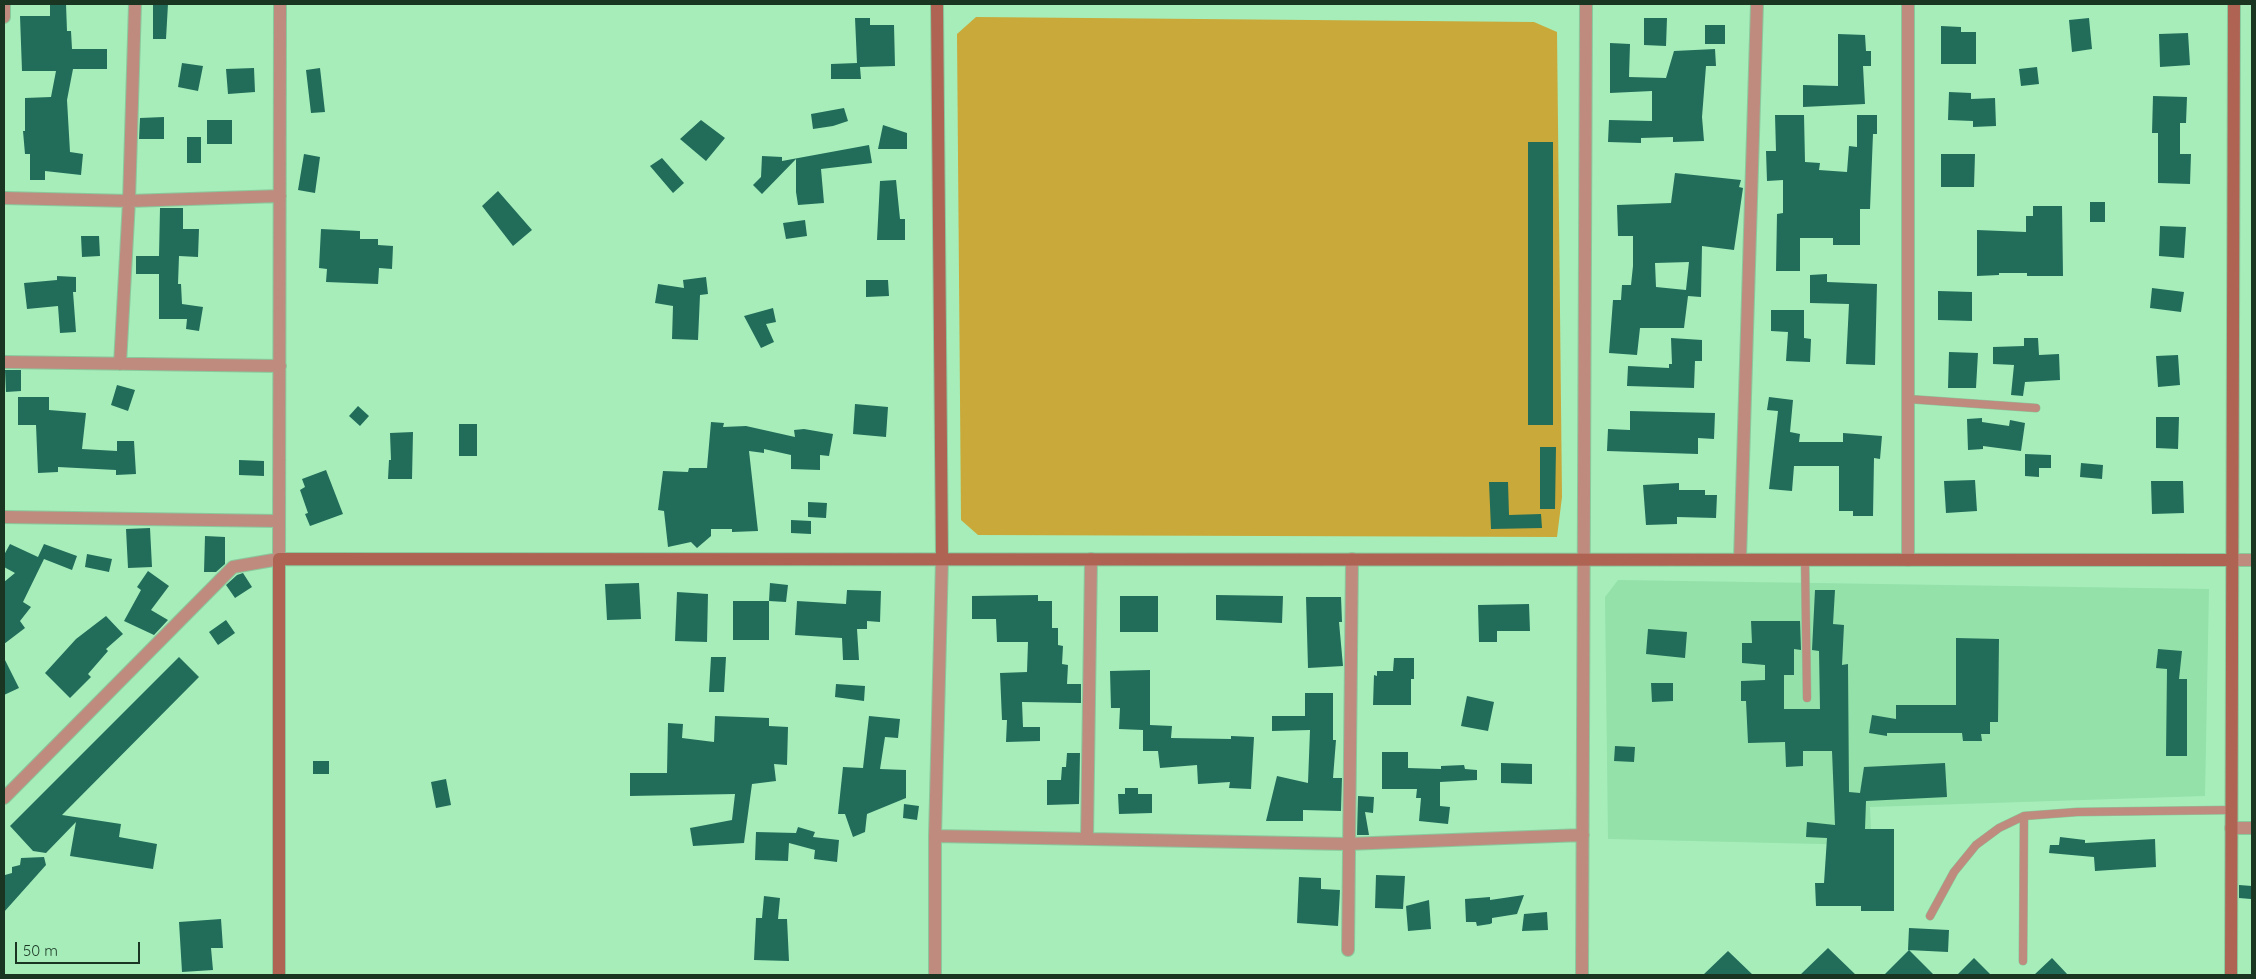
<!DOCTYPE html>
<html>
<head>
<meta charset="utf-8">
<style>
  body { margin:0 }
  #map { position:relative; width:2256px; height:979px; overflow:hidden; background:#a6edba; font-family:Quicksand,sans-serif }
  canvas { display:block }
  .frame { position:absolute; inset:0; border:5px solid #1a3623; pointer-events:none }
  .scale { position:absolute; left:15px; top:942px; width:125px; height:22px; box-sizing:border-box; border:2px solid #1a3623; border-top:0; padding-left:6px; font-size:15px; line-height:18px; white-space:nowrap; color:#1a3623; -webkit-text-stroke:4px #a6edba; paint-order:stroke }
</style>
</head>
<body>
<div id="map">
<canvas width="2256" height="979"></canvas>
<div class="frame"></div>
<div class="scale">50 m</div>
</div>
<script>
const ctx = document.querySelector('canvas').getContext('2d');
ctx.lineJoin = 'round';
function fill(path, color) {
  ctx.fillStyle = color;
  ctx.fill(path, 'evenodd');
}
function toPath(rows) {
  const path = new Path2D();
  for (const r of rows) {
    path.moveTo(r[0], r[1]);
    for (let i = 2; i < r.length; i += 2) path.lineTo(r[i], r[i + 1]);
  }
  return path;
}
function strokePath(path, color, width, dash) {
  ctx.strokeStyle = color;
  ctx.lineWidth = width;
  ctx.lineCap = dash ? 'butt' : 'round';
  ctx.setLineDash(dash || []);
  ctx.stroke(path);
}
const built = toPath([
  [1618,580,2209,589,2205,796,1870,807,1871,829,1862,829,1862,845,1608,839,1605,597]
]);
const green = toPath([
  [976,17,1534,22,1557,32,1562,497,1557,537,978,535,961,520,957,34]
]);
const building = toPath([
  [50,4,66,4,67,31,71,31,72,49,107,49,107,69,73,69,67,100,70,152,83,154,81,175,45,171,45,180,30,180,30,154,25,154,23,131,25,131,25,98,51,97,56,71,22,71,20,16,50,16],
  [153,4,168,4,166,39,153,39],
  [855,18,870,18,870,25,894,25,895,66,860,67,861,79,831,79,831,64,857,63],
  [1644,18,1667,18,1666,46,1644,45],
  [2089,18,2092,49,2072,52,2069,20],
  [1705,25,1725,25,1725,44,1705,44],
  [1941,26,1961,27,1961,32,1976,32,1976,64,1941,64],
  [2188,33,2190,65,2160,67,2159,34],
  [1838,34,1865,35,1866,51,1871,51,1871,66,1863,66,1865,104,1803,107,1803,85,1838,86],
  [1610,43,1630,44,1629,77,1666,78,1674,51,1715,49,1716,66,1706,66,1702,117,1704,141,1673,142,1673,137,1641,138,1641,143,1608,142,1609,120,1652,121,1652,91,1610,93],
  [182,63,203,66,198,91,178,87],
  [2037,67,2039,84,2021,86,2019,69],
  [254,68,255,92,228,94,226,69],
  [320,68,325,112,311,113,306,70],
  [1949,92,1971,93,1971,99,1995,98,1996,126,1973,127,1973,121,1948,120],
  [2153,96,2187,97,2186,123,2180,123,2180,154,2191,154,2190,184,2158,183,2158,133,2152,133],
  [844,108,848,121,833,126,813,129,811,114],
  [1775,115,1804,115,1805,162,1820,163,1819,170,1847,172,1849,146,1857,147,1857,115,1877,115,1877,134,1873,134,1870,209,1860,209,1860,245,1833,245,1833,238,1800,238,1800,271,1776,271,1777,214,1783,213,1783,180,1767,181,1766,151,1776,151],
  [164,117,164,139,139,139,140,118],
  [207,120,232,120,232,144,207,144],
  [701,120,725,138,706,161,680,139],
  [883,125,907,133,907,149,878,149],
  [187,137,201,137,201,163,187,163],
  [1528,142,1553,142,1553,425,1528,425],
  [869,145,872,163,821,169,824,203,798,205,796,192,796,159,762,194,753,185,761,177,762,156,782,157,782,161],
  [304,154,320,157,315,193,298,190],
  [1941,154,1975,154,1974,187,1941,187],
  [662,158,684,183,673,193,650,166],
  [1675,173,1741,180,1739,187,1743,188,1734,250,1702,246,1701,297,1688,296,1684,328,1640,328,1637,355,1609,353,1613,300,1621,300,1622,285,1631,285,1633,266,1633,236,1618,236,1617,205,1671,203],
  [1689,262,1686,290,1656,287,1655,263],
  [896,180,900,219,905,219,905,240,877,240,880,181],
  [498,191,532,230,513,246,482,206],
  [2090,202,2105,202,2105,222,2090,222],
  [2033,206,2062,206,2063,276,2027,276,2027,273,1999,273,1999,275,1977,276,1977,230,2026,232,2026,216,2033,216],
  [160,208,183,208,183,229,199,229,198,257,179,256,178,284,181,284,182,304,203,307,199,331,186,329,187,319,159,319,159,274,136,274,136,256,159,256],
  [805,220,807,236,786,239,783,223],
  [2160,226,2186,227,2184,258,2159,256],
  [321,229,360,231,360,239,378,239,378,245,393,246,392,269,379,268,378,284,326,282,327,269,319,268],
  [81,236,99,236,100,256,82,257],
  [1827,274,1827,282,1877,284,1875,365,1846,364,1849,304,1810,303,1810,275],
  [57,276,76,277,76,292,73,292,76,332,60,333,58,306,27,309,24,283,57,280],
  [706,277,708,294,700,295,698,340,672,339,673,306,655,303,658,284,684,288,683,280],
  [866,280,888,280,889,296,866,297],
  [2152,288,2184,292,2181,312,2150,308],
  [1938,291,1972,292,1972,321,1938,320],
  [773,308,776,322,766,324,774,342,761,348,744,316],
  [1771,310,1804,310,1804,338,1811,339,1810,362,1786,361,1788,332,1771,331],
  [1671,338,1702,340,1702,361,1695,361,1694,388,1627,386,1628,366,1669,368,1669,364,1672,364],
  [2024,338,2038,338,2039,355,2059,354,2060,380,2025,382,2023,396,2011,395,2014,365,1993,364,1993,347,2024,346],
  [1949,352,1978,353,1976,388,1948,388],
  [2178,355,2180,385,2158,387,2156,356],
  [5,370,21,370,21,391,6,392],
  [117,385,135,390,128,411,111,405],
  [18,397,49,397,49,410,86,413,82,449,117,451,117,441,134,441,136,474,116,475,116,470,58,467,58,472,38,473,36,425,18,425],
  [1769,397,1793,400,1790,432,1800,434,1799,442,1843,442,1843,433,1882,436,1880,459,1874,458,1873,516,1853,516,1853,511,1839,511,1839,466,1794,466,1792,491,1769,489,1778,411,1767,410],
  [855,404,888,407,886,437,853,434],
  [358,406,369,416,360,426,349,416],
  [1630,411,1715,413,1714,439,1698,438,1698,454,1607,451,1608,429,1630,430],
  [2156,417,2179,417,2178,449,2156,448],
  [1982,418,1982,422,2009,426,2010,420,2025,423,2021,451,1983,446,1983,449,1968,450,1967,419],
  [711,422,724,423,723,427,746,426,795,437,794,430,804,429,833,434,829,456,820,455,820,470,791,469,791,455,764,449,764,453,749,451,758,531,732,532,732,529,711,529,711,536,697,548,691,542,668,547,664,511,658,510,663,471,688,472,689,468,707,468],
  [459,424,477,424,477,456,459,456],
  [413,432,412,479,388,479,389,460,391,460,390,433],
  [1540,447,1556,447,1555,509,1540,509],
  [2025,454,2051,455,2051,468,2039,468,2039,477,2025,476],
  [239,460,264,461,264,476,239,475],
  [2081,463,2103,465,2102,479,2080,477],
  [326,470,343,514,310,526,305,514,308,513,300,490,305,487,302,479],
  [1975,480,1977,511,1946,513,1944,481],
  [2151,481,2183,481,2184,513,2152,514],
  [1489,482,1508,482,1509,515,1541,514,1542,528,1491,529],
  [1679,483,1679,490,1705,490,1705,495,1717,495,1716,518,1677,517,1677,524,1646,525,1643,485],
  [808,502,827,503,826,518,808,517],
  [791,520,811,521,811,534,791,533],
  [150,528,152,567,128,568,126,529],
  [205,536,225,537,225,564,216,572,204,572],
  [10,544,38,557,44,544,77,556,72,570,44,559,23,602,31,607,20,621,25,628,4,644,4,582,15,573,4,567,4,555],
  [87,554,112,559,109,572,85,567],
  [148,571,169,586,151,610,168,620,154,635,124,621,141,590,137,587],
  [243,573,252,587,235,598,226,585,237,575],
  [639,583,641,619,607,620,605,584],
  [770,583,788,585,786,602,769,601],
  [847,590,881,591,880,622,867,621,867,629,857,629,859,660,843,660,842,638,795,635,797,601,846,604],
  [1815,590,1835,590,1833,624,1844,625,1842,665,1848,664,1849,792,1860,793,1864,767,1945,763,1947,797,1866,801,1865,829,1894,829,1894,911,1861,911,1861,906,1816,906,1815,883,1824,883,1827,838,1806,837,1807,822,1835,825,1832,751,1803,751,1803,766,1786,767,1785,742,1748,743,1746,701,1741,701,1741,681,1765,680,1765,665,1742,663,1742,643,1752,643,1751,621,1800,621,1801,650,1794,649,1794,675,1784,675,1784,709,1820,709,1819,651,1812,650],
  [677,592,708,594,707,642,675,641],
  [1038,595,1038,601,1052,601,1052,628,1058,628,1058,645,1063,646,1062,664,1068,665,1067,684,1081,684,1081,703,1022,702,1023,727,1040,727,1040,741,1006,742,1007,720,1002,720,1000,673,1027,672,1028,642,997,642,996,619,972,619,972,596],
  [1216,595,1283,596,1282,623,1216,620],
  [1120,596,1158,596,1158,632,1120,632],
  [1306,597,1341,597,1342,622,1339,622,1343,666,1308,668],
  [733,601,769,601,769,640,733,640],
  [1529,604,1530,631,1497,631,1497,642,1479,642,1478,605],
  [106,616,123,634,106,649,108,651,88,674,91,677,70,698,45,673,76,639],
  [226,620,235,633,218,645,209,632],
  [1648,629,1687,632,1685,658,1646,654],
  [1956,638,1999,639,1998,722,1990,722,1990,734,1981,734,1982,741,1963,741,1962,733,1887,733,1887,736,1869,733,1872,715,1896,719,1896,705,1956,705],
  [2158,649,2182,651,2179,679,2187,679,2187,756,2166,756,2167,669,2156,668],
  [179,657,199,677,62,815,121,824,119,837,157,844,153,869,70,856,76,822,46,853,33,851,10,826],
  [711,657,726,657,724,692,709,692],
  [4,658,19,688,4,695],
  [1394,658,1414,658,1414,679,1411,679,1411,705,1373,705,1374,675,1377,676,1377,671,1393,671],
  [1150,670,1150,725,1172,726,1171,738,1231,739,1231,736,1254,737,1251,789,1229,788,1230,782,1198,784,1197,765,1160,768,1158,751,1143,751,1143,730,1119,729,1120,708,1111,708,1110,671],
  [1651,683,1673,683,1673,701,1652,702],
  [836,684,865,686,864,701,835,697],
  [1305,693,1333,693,1333,740,1336,740,1333,778,1342,778,1341,811,1303,810,1303,821,1266,821,1277,776,1308,783,1310,730,1272,731,1272,716,1305,716],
  [1467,696,1494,702,1488,731,1461,726],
  [715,716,769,718,769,726,788,727,787,765,774,764,776,781,752,784,744,843,693,846,690,828,732,820,735,794,630,796,630,773,667,773,668,723,683,724,682,738,714,742],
  [869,716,900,719,898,738,885,737,880,769,906,770,906,798,867,814,865,832,853,837,845,814,838,814,843,767,863,768],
  [1615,746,1635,747,1634,762,1614,761],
  [1382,752,1408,752,1408,768,1441,769,1441,766,1464,765,1465,769,1477,770,1477,780,1440,782,1440,806,1450,807,1448,824,1419,821,1421,798,1416,798,1417,789,1382,789],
  [1067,753,1080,753,1079,804,1047,805,1047,780,1061,780,1062,767,1066,767],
  [313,761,329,761,329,774,313,774],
  [1501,763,1532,764,1532,784,1501,783],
  [446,779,451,805,436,808,431,782],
  [1125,788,1138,788,1138,794,1152,794,1152,813,1119,814,1118,794,1125,794],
  [1358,796,1374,797,1373,813,1365,812,1369,835,1357,835],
  [904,804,919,806,917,820,903,818],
  [798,827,815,832,813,837,839,840,837,862,814,859,815,850,789,843,788,861,755,860,756,832,796,833],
  [2060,837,2085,840,2085,843,2155,839,2156,867,2095,871,2094,857,2049,853,2050,845,2059,845],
  [44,857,46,865,4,912,5,875,12,873,12,867,20,865,21,858],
  [1376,875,1405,876,1403,909,1375,908],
  [1299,877,1321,878,1321,889,1340,890,1338,926,1297,923],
  [2239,885,2252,886,2251,899,2239,898],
  [1524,895,1517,914,1492,918,1492,923,1490,924,1477,926,1476,922,1466,922,1465,899,1490,897,1490,900],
  [764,896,780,898,778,919,787,919,789,961,754,960,756,918,762,918],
  [1429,900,1431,929,1408,931,1406,906],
  [1547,912,1548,930,1522,931,1524,914],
  [221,919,223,948,211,948,213,970,182,972,179,922],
  [1909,928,1949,930,1948,952,1908,950],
  [1828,948,1856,975,1800,975],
  [1909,950,1934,975,1884,975],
  [1728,951,1753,975,1703,975],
  [1974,958,1991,975,1957,975],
  [2052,958,2068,975,2034,975]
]);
const lane = toPath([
  [1908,399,2036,408],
  [1805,560,1807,698],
  [1930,916,1954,872,1976,845,1999,828,2024,816,2077,812,2231,810],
  [2023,961,2024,816]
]);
const street = toPath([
  [1908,4,1908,560],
  [4,17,4,4],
  [4,198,129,201,280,196],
  [4,362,280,366],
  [120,364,129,201,135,4],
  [4,517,279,521],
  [1740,559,1757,4],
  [2232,560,2252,560],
  [4,798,233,567,279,559,280,4],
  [2231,828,2252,828],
  [935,836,1347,844,1583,835],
  [1087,839,1091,559],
  [1348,950,1352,559],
  [935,975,935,836,942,559],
  [1582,975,1586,4]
]);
const secondary = toPath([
  [937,4,942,559],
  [279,975,279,559,2232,560],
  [2231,975,2234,4]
]);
fill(built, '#94e1aa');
fill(green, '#c9a939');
fill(building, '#216d5a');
strokePath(lane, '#8ac89c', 9);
strokePath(street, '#8ac89c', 14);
strokePath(secondary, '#8ac89c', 14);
strokePath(lane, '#bf8b7f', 8);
strokePath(street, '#bf8b7f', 12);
strokePath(secondary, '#ae6353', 12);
</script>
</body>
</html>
